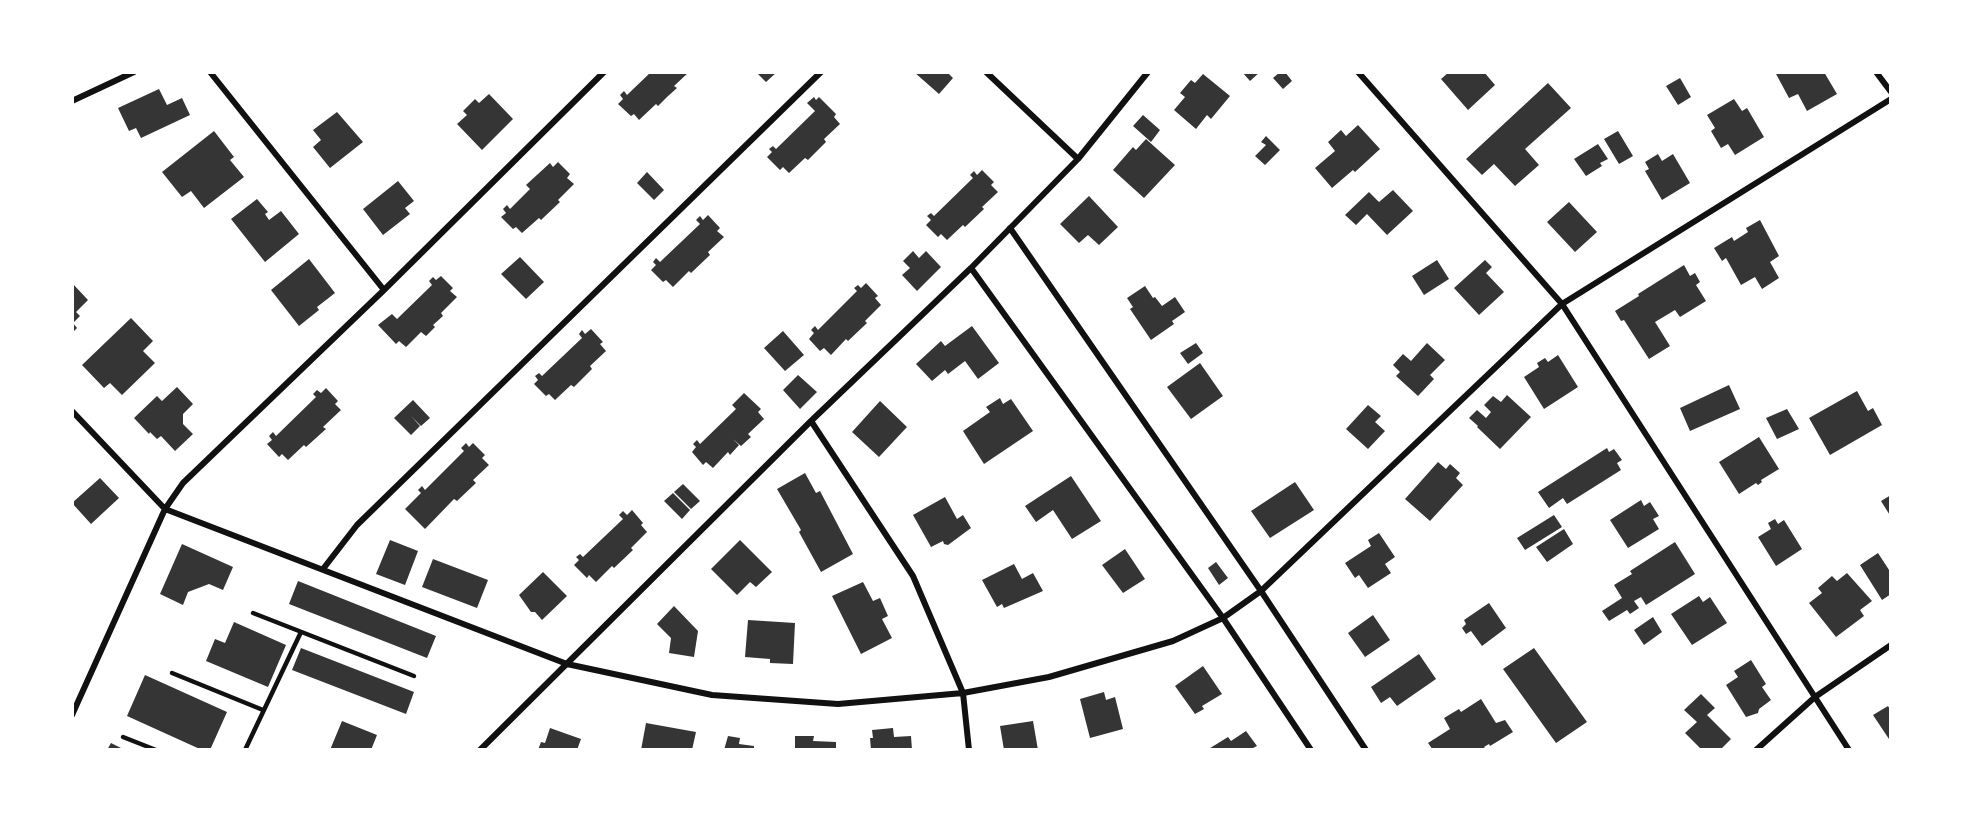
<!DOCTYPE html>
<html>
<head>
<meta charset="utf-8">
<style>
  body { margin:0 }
  #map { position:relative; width:1963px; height:822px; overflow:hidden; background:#fff; font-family:Commissioner,sans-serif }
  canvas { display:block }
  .frame { position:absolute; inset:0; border:74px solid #fff; pointer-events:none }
</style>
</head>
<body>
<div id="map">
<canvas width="1963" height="822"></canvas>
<div class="frame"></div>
</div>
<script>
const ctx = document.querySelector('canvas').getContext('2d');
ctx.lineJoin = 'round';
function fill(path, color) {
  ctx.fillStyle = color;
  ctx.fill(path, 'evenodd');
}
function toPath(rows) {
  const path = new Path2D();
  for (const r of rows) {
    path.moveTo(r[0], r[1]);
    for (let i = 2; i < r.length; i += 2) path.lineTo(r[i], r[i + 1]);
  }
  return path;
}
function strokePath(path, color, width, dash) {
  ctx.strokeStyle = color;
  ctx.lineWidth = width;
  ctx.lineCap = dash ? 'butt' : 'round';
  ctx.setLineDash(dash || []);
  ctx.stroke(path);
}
const building = toPath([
  [651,72,689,72,674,86,677,88,667,97,658,106,656,104,639,120,634,114,631,116,618,104,623,99,620,95,624,91,627,95],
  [756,72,777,72,766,82],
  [914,72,947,72,953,78,939,94],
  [1242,72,1260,72,1250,81],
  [1280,72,1285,72,1292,81,1283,89,1273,78],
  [1449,72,1484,72,1495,85,1468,110,1441,79],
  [1775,72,1824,72,1837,94,1807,111,1798,94,1789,98],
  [1203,74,1230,96,1211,119,1207,115,1196,129,1174,110,1185,97,1180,93,1191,80,1195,83],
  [1680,78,1691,97,1678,105,1666,86],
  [1548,83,1571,108,1525,149,1539,165,1515,186,1494,164,1482,175,1466,159],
  [159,89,167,105,182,98,190,115,141,138,136,128,129,131,118,108],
  [489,94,513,119,482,150,457,124,467,115,463,111,475,99,479,103],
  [814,97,816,100,819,97,836,114,834,117,840,124,824,139,826,142,808,160,805,158,789,173,783,167,780,170,767,157,772,152,769,149,773,146,776,149,815,111,807,103],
  [1734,99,1742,111,1747,108,1764,137,1735,155,1728,144,1721,148,1711,131,1715,128,1707,115],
  [337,112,363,142,330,168,313,147,321,140,313,130],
  [1143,115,1160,130,1151,142,1133,126],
  [1358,125,1380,149,1355,172,1353,170,1332,188,1315,168,1335,151,1328,142,1341,130,1346,136],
  [214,131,234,157,230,160,244,177,204,208,191,191,182,197,162,172],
  [1618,131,1633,156,1619,164,1604,139],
  [1266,136,1280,150,1265,165,1255,156,1266,145,1261,142],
  [1146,139,1175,165,1144,198,1113,170,1133,147,1136,150],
  [1598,144,1608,159,1600,163,1602,166,1586,176,1574,159],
  [1658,154,1662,161,1673,154,1690,183,1662,200,1645,171,1649,169,1645,162],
  [558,162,570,174,567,178,574,184,558,200,560,202,541,220,539,218,522,233,516,227,513,229,501,217,506,213,503,209,507,205,510,209,530,189,526,185,550,163,553,167],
  [982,170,994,182,991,185,998,192,982,207,984,209,965,227,963,225,947,240,941,234,938,237,926,225,931,220,927,216,931,213,934,216,973,178,970,175,974,171,977,175],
  [647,172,664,190,654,200,637,183],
  [398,181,414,201,405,208,410,214,383,235,363,209],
  [1393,190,1413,211,1387,235,1367,214,1356,225,1345,215,1369,192,1379,202],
  [1089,196,1118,227,1099,245,1088,235,1079,243,1060,224],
  [257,199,268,212,265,214,269,220,281,211,299,234,265,262,231,219],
  [1569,202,1597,232,1575,252,1547,222],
  [708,215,720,228,717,231,724,237,708,252,710,255,691,273,689,271,673,287,666,280,663,282,651,270,656,265,653,262,656,258,660,262,700,224,696,220,700,216,703,220],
  [1760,220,1779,256,1770,262,1779,278,1762,289,1755,277,1741,285,1726,258,1722,261,1714,248,1732,237,1734,241,1748,232,1746,228],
  [913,251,919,258,926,251,941,267,917,291,902,275,910,268,903,261],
  [520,257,544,282,526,299,501,274],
  [309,259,335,293,317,307,319,310,299,326,271,290],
  [1437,260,1449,279,1424,295,1412,276],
  [1485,260,1492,267,1486,273,1504,292,1479,315,1454,288],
  [1684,265,1690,276,1695,273,1700,282,1696,285,1706,301,1680,317,1675,310,1655,322,1670,346,1649,359,1624,320,1621,321,1615,311,1639,296,1638,294],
  [441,276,453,288,450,291,457,297,441,313,443,316,433,325,435,327,426,336,421,332,406,347,399,341,396,344,378,325,392,314,397,319,432,285,429,281,433,277,436,280],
  [72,283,88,300,76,312,80,316,73,323,77,328,72,333],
  [866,283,878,296,875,298,881,305,865,321,867,323,848,341,846,339,831,355,824,348,820,351,809,339,814,333,811,330,815,326,818,330,857,291,854,288,858,285,861,288],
  [1145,286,1153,298,1155,297,1162,306,1175,297,1185,312,1172,321,1174,324,1151,340,1130,309,1133,307,1127,298],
  [131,318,153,341,143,351,155,363,122,395,110,383,104,388,82,365],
  [972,326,999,363,978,379,965,361,948,374,945,370,932,381,916,364,941,341,945,346],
  [591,329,603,342,600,344,606,351,590,366,592,369,574,387,571,385,555,400,549,394,546,396,534,384,538,380,535,376,539,373,542,376,582,338,579,334,582,330,585,334],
  [783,331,804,355,785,371,764,348],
  [1196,343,1203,353,1188,364,1180,353],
  [1427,343,1445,360,1430,375,1434,379,1418,396,1396,376,1400,372,1393,365,1403,354,1411,361],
  [1558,355,1578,387,1544,409,1524,377,1539,367,1537,363,1545,358,1548,362],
  [1200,363,1223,396,1191,419,1167,387],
  [798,375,817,392,800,409,783,390],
  [1729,385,1740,409,1690,431,1680,408],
  [177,387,193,404,183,414,183,424,193,434,175,451,161,436,157,439,150,432,149,434,134,418,157,396,162,401],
  [326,388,338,401,335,404,341,410,323,427,326,429,306,447,304,445,288,460,282,454,279,457,267,444,272,440,269,436,273,432,276,436,316,397,313,394,317,390,321,393],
  [1857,391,1868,411,1873,408,1882,425,1830,455,1809,418],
  [744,393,761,409,758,412,764,419,748,434,751,437,741,446,733,439,739,445,730,455,728,452,713,468,706,462,703,465,692,452,696,447,693,444,697,440,700,444,736,409,732,405],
  [1507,395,1531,417,1500,449,1477,427,1478,426,1469,418,1477,410,1486,418,1491,412,1484,405,1493,396,1501,402],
  [1000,398,1003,404,1011,399,1033,431,984,464,963,431,990,412,986,407],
  [413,400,430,418,421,426,411,416,420,426,411,435,394,418],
  [880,401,907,427,879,457,852,432],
  [1368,405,1381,416,1375,422,1385,431,1368,449,1346,429],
  [1787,409,1799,429,1777,439,1766,418],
  [1759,437,1779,469,1761,480,1762,482,1758,485,1756,483,1739,494,1719,462],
  [466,443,469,447,473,443,485,455,482,458,489,465,473,480,476,483,457,501,454,499,425,529,405,509,421,493,418,490,422,486,425,490,464,451,461,448],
  [1607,448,1609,452,1614,449,1622,460,1617,463,1621,470,1567,504,1563,498,1549,508,1538,492],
  [1438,462,1446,469,1450,464,1460,473,1456,478,1463,485,1430,521,1405,499],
  [805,473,816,493,820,491,853,554,821,572,799,532,801,530,777,489],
  [1071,476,1101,521,1072,539,1053,510,1036,522,1025,506],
  [100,478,119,498,91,524,72,503],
  [1295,482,1314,510,1270,538,1251,511],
  [683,484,700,501,691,509,674,492],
  [673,493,690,510,682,519,664,501],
  [1891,495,1891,517,1881,501],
  [945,497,957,519,963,515,971,528,948,545,944,544,943,541,931,547,913,515],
  [1641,500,1644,506,1650,502,1659,516,1653,519,1659,529,1628,548,1610,520],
  [632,510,643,523,641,525,647,532,631,548,633,550,614,568,612,566,596,582,589,575,587,578,574,565,579,560,576,557,580,554,583,557,623,519,619,515,623,511,627,515],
  [1554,515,1562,527,1525,550,1517,538],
  [1775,519,1778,524,1784,520,1802,549,1776,566,1758,537,1771,529,1768,523],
  [1564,529,1573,544,1547,562,1536,547],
  [1379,533,1395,557,1385,564,1391,573,1368,588,1359,575,1355,578,1345,563,1371,546,1368,540],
  [390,540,418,551,405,585,376,574],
  [740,540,772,572,756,587,750,582,737,595,711,569],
  [1675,542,1695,574,1646,605,1641,597,1634,601,1639,608,1630,614,1627,610,1609,621,1602,611,1622,598,1614,585,1632,574,1630,571],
  [182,544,233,567,223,590,209,584,188,592,183,605,160,594],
  [1125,549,1145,579,1123,593,1102,565],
  [1878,553,1891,573,1891,594,1882,600,1860,565],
  [433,559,488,580,477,608,422,587],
  [1216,562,1228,578,1219,585,1208,568],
  [1014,564,1022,579,1033,573,1043,591,1004,608,1002,604,997,607,982,580],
  [543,572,567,596,542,620,535,612,531,612,519,595],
  [1847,573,1872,601,1860,610,1864,616,1836,637,1809,603,1822,593,1818,588,1832,576,1837,581],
  [298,581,436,636,427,658,289,604],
  [863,582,873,601,880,598,888,616,882,619,892,638,861,654,832,596],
  [1699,596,1703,602,1710,597,1727,623,1692,645,1671,614],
  [1489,603,1506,628,1482,646,1471,631,1466,634,1462,628,1466,624,1464,620],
  [674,606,698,631,694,657,669,653,671,638,657,624],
  [1373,615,1390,640,1365,657,1348,633],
  [1653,617,1662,632,1644,645,1634,630],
  [748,620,795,623,793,664,770,663,770,659,745,657],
  [234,622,286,645,268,687,206,661,215,639,225,643],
  [301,648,414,692,406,714,292,670],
  [1534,648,1587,722,1556,743,1503,669],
  [1419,654,1436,679,1397,706,1390,697,1381,703,1371,687],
  [1751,660,1766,684,1762,687,1771,700,1759,709,1758,713,1746,717,1726,685,1738,677,1734,671],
  [1203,666,1222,694,1202,706,1204,709,1195,714,1175,686],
  [145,675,227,712,210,750,202,750,127,716],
  [1104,692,1106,700,1115,697,1123,729,1090,738,1080,699],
  [1701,694,1715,708,1707,715,1731,739,1720,750,1702,750,1685,733,1697,722,1684,710],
  [1481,699,1496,723,1505,720,1513,732,1490,746,1489,744,1484,747,1486,750,1433,750,1428,743,1450,729,1444,718,1459,709,1461,712],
  [1888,706,1891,711,1891,742,1873,715],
  [342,721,377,735,371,750,330,750],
  [1033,721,1038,750,1004,750,1000,726],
  [646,723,696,732,692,750,641,750],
  [550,728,581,739,577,750,538,750,541,742,545,743],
  [893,728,894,737,911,736,912,750,871,750,870,738,873,738,872,730],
  [1246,731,1257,746,1253,748,1255,750,1207,750,1228,737,1231,741],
  [728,736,740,738,739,744,754,746,754,750,724,750],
  [795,736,814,736,813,741,836,742,836,750,795,750],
  [111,743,125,750,107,750]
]);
const service = toPath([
  [253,613,414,676],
  [172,673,263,710],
  [123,737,156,750],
  [245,750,301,632]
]);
const minor = toPath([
  [210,72,384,290],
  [986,72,1078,159],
  [1358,72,1562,304,1849,750],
  [1876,72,1891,92],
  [72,101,134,72],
  [1010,228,1261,591,1366,750],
  [971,268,1223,618,1311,750],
  [72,411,165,509,567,664,712,695,838,704,963,693,1049,677,1173,641,1223,618,1261,591,1562,304,1891,99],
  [811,421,913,576,963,693,969,750],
  [323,569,357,525,821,72],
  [72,715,165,509,183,483,384,290,604,72],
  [480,750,811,421,971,268,1078,159,1148,72],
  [1756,750,1815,697,1891,645]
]);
fill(building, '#353535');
strokePath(service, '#111', 4.5);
strokePath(minor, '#111', 6);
</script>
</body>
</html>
